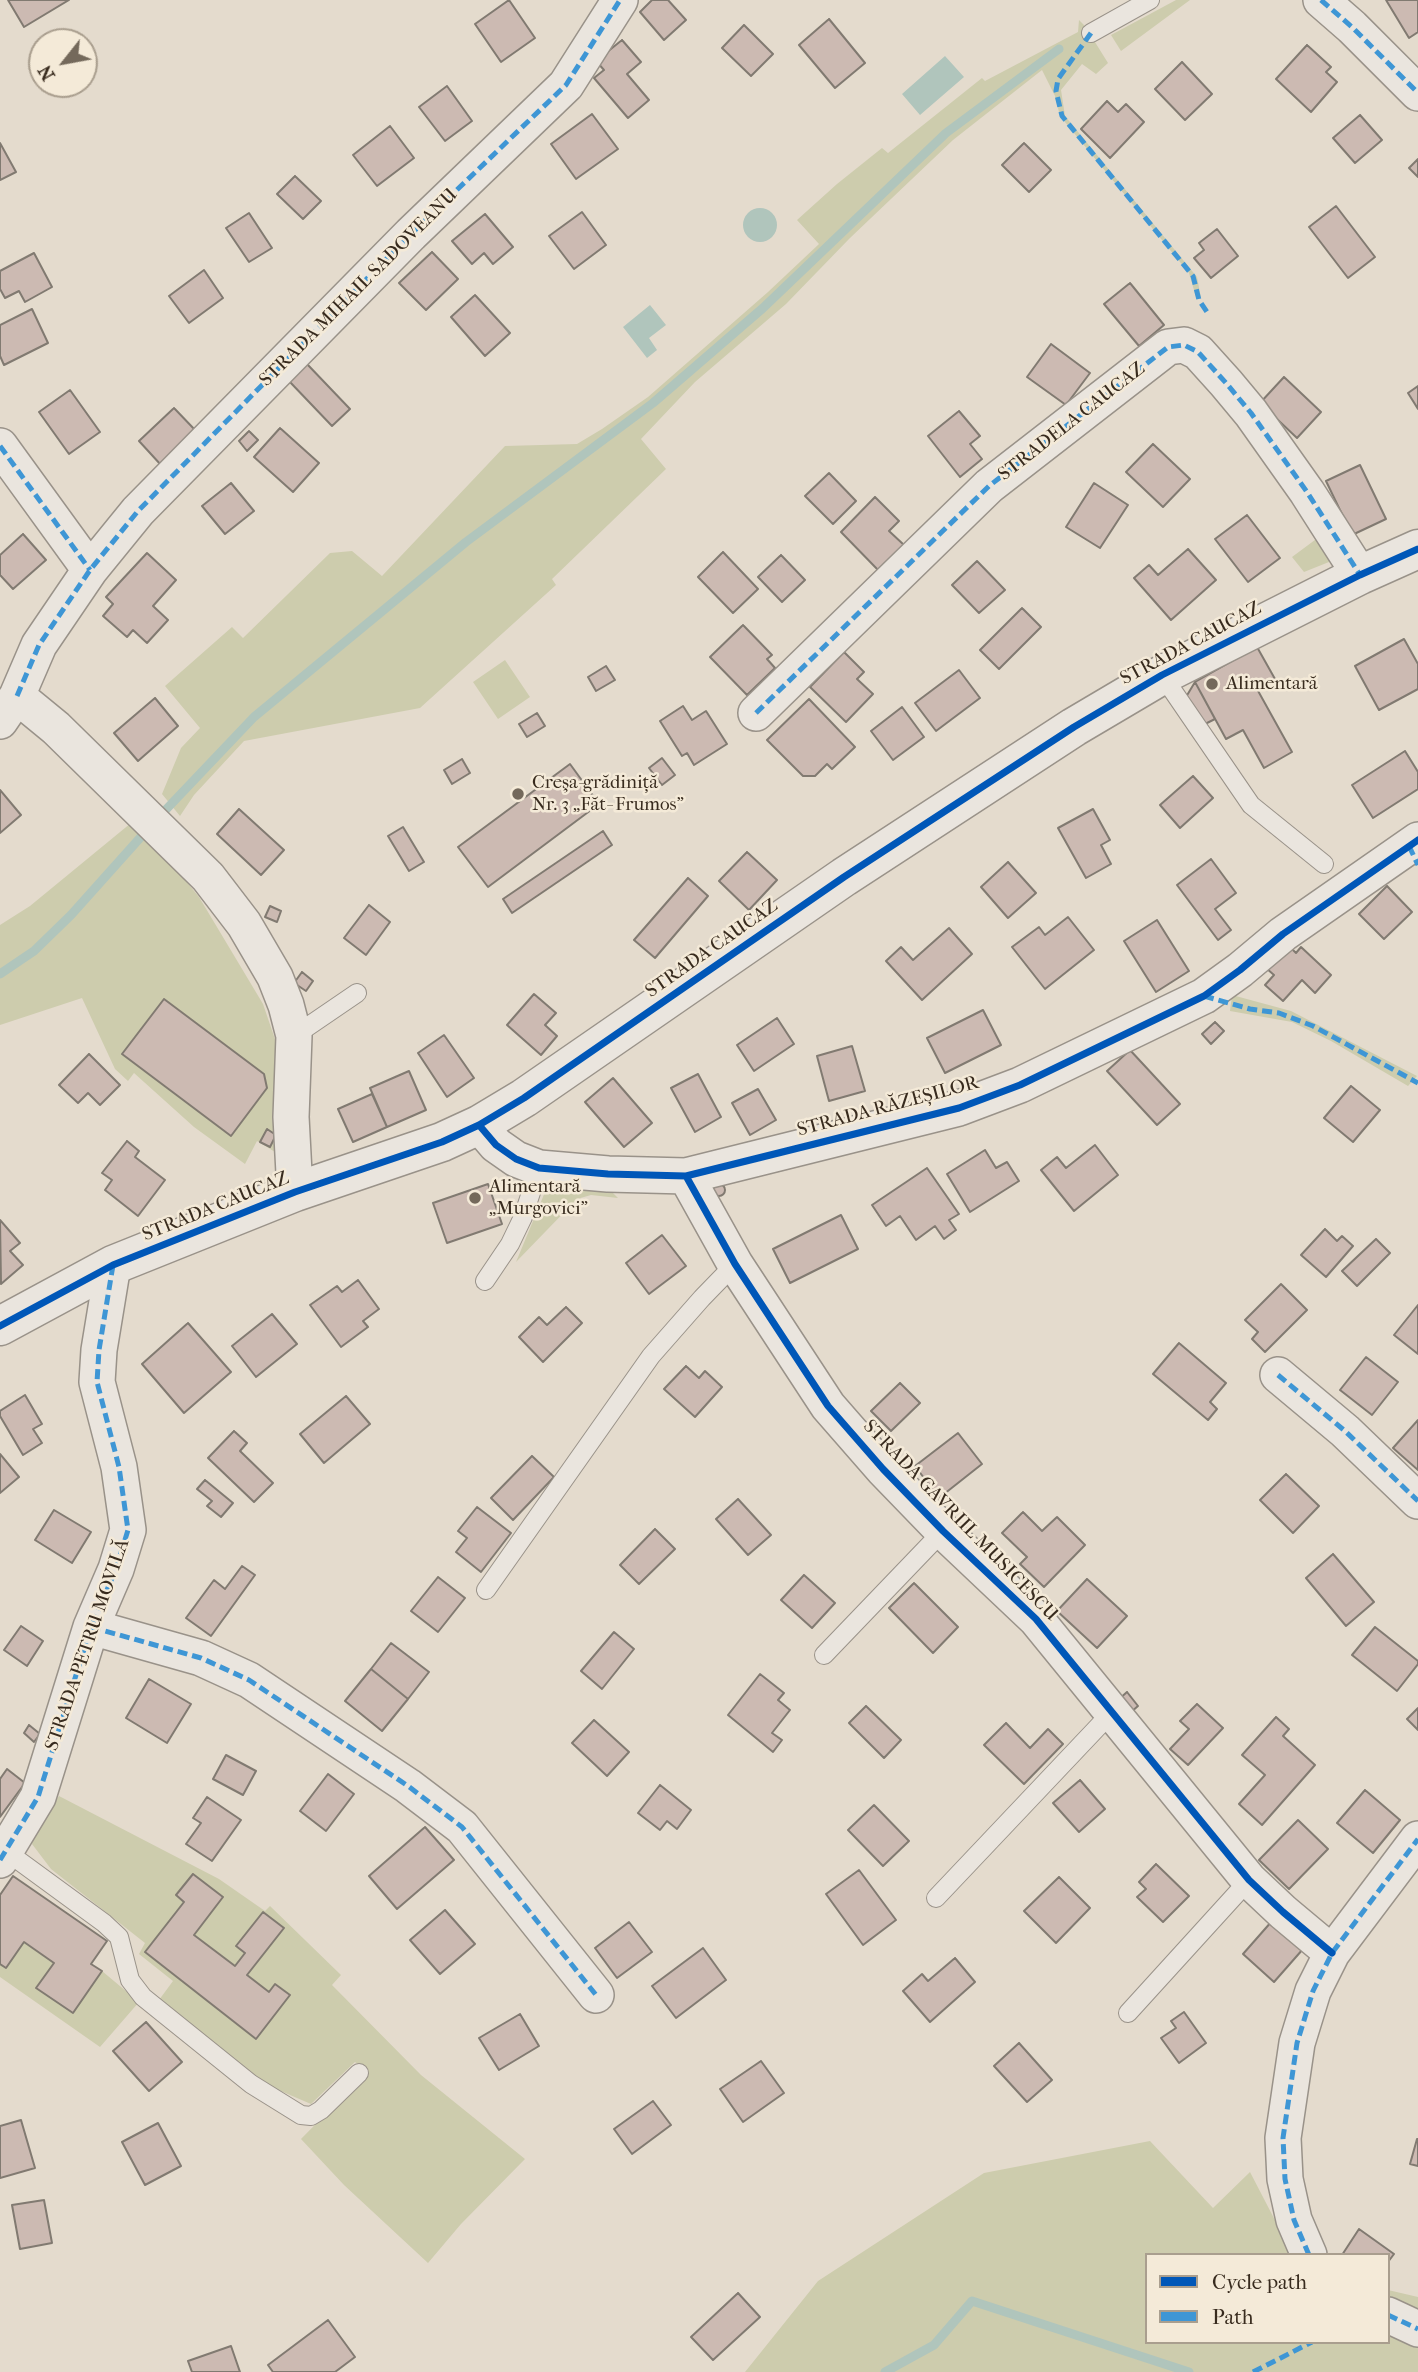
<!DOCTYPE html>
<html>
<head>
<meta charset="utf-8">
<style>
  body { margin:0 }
  #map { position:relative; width:1418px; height:2372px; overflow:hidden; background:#e4dbcd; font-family:"IM FELL French Canon",serif }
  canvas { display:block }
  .legend { position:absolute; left:1145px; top:2253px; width:245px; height:91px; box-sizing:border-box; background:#f4ead8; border:2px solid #a99e8e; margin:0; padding:9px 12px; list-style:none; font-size:21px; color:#382b1e }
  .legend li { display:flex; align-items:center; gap:14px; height:35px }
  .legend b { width:35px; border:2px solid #a99e8e }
  .north { position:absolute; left:28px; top:28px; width:70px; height:70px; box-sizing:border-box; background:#f4ead8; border:2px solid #a99e8e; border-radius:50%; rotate:239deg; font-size:19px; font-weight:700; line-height:28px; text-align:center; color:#382b1e }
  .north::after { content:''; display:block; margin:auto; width:24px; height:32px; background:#74695b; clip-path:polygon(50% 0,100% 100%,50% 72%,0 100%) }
</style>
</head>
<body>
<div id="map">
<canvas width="1418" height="2372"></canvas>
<ul class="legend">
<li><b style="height:9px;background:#0057b8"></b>Cycle path</li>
<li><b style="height:9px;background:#3e96d5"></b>Path</li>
</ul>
<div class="north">N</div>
</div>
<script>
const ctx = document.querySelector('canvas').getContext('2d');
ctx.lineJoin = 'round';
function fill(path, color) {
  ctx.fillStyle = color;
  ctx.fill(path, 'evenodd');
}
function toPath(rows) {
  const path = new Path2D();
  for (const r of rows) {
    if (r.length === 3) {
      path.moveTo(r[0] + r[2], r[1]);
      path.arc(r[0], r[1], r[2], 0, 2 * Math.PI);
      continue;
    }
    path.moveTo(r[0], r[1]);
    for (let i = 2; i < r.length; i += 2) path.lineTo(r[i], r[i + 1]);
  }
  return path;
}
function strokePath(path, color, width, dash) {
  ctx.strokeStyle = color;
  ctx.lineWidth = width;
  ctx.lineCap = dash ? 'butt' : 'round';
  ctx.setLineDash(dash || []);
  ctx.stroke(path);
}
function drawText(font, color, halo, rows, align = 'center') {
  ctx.font = font + ' "IM FELL French Canon",serif';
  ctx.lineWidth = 5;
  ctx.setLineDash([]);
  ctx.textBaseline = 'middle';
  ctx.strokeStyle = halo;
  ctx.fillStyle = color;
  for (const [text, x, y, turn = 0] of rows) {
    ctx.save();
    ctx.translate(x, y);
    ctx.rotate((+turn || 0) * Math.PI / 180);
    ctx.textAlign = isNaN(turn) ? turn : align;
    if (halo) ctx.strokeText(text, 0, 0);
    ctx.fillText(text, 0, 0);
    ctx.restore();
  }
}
const green = toPath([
  [1176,0,1190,0,1121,51,1111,35],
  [1079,20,1085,26,1108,63,1096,74,1082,64,1061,90,1065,116,1197,277,1201,298,1196,297,1189,273,1060,116,1055,96,1042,70,953,140,850,238,786,304,695,382,641,439,666,469,552,579,556,585,420,708,244,741,194,795,180,816,162,794,181,748,200,728,165,686,232,627,243,638,330,553,352,551,382,576,505,446,577,444,602,429,648,397,768,292,819,244,797,220,837,184,882,148,888,153,982,78,985,81,1078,32],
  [1323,534,1334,560,1304,572,1292,557],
  [505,660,530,697,498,719,473,682],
  [131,823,163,853,199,897,263,1004,278,1048,279,1098,275,1152,257,1141,245,1164,194,1127,134,1073,128,1081,115,1069,82,998,0,1025,0,925,30,906],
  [1232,995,1291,1011,1417,1076,1408,1086,1331,1041,1292,1022,1230,1011],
  [550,1180,604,1184,618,1198,591,1195,577,1199,516,1262],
  [59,1796,219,1879,265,1911,270,1906,341,1975,332,1985,421,2075,525,2159,461,2224,428,2263,344,2185,301,2139,367,2072,355,2062,311,2104,269,2086,159,2000,173,1981,139,1954,145,1943,51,1869,32,1844,33,1835],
  [24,1942,54,1963,37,1988,73,2013,102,1971,139,2002,100,2047,0,1977,0,1964,6,1968],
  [1150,2141,1213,2208,1250,2172,1293,2255,1147,2255,1147,2342,1388,2342,1388,2290,1418,2297,1418,2372,745,2372,818,2281,984,2173]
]);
const water = toPath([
  [945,56,964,77,920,115,902,94],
  [760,225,17],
  [650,305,666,325,649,338,657,350,647,358,623,327]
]);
const stream = toPath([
  [157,819,254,717,466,542,653,403,763,308,946,133,1059,49],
  [0,974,34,951,71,915,148,829],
  [885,2372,934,2345,972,2301,1189,2372]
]);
const building = toPath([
  [8,0,69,0,24,27,8,0],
  [509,0,535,38,501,62,475,24,509,0],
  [652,0,668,0,686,20,664,40,640,12,652,0],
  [1386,0,1418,0,1418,32,1409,38,1386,0],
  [829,19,865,63,835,88,799,45,829,19],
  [744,25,773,54,751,76,722,48,744,25],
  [622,40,641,62,627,74,649,100,628,118,594,78,604,70,596,61,622,40],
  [1307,45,1331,67,1326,72,1337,82,1311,112,1276,79,1307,45],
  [1182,62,1212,94,1185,120,1155,89,1182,62],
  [447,86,472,121,445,141,419,107,447,86],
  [1107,101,1118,112,1126,104,1144,122,1110,158,1081,129,1107,101],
  [592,114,618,149,576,179,551,144,592,114],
  [1360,115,1382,140,1355,163,1333,138,1360,115],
  [390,126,414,158,377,186,353,155,390,126],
  [0,143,16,172,0,180,0,143],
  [1024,143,1051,170,1029,192,1002,165,1024,143],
  [1418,159,1418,177,1409,168,1418,159],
  [295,176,321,201,303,219,277,194,295,176],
  [1336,206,1375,257,1348,278,1309,227,1336,206],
  [582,212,606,245,574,269,549,236,582,212],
  [249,213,272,248,249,262,226,228,249,213],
  [485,214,513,247,493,264,484,253,472,264,452,241,485,214],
  [1217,229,1238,256,1211,278,1194,258,1204,250,1199,243,1217,229],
  [432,252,458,279,426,310,399,283,432,252],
  [34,253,52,287,25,302,19,291,5,298,0,289,0,271,34,253],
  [204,270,223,298,189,323,169,296,204,270],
  [1130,283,1164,325,1139,346,1104,304,1130,283],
  [475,295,510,333,485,356,451,317,475,295],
  [32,309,48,343,4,365,0,356,0,325,32,309],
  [1051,344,1090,373,1066,405,1027,377,1051,344],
  [307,364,350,409,332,426,289,381,307,364],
  [1284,377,1321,412,1297,438,1260,403,1284,377],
  [1418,386,1418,409,1408,393,1418,386],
  [70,390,100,432,69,454,39,412,70,390],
  [174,408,196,431,161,465,139,441,174,408],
  [959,411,980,436,970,444,982,459,960,477,928,436,959,411],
  [280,428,319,463,293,492,254,457,280,428],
  [249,431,258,440,247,451,239,441,249,431],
  [1153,444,1190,479,1163,507,1126,472,1153,444],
  [1360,465,1386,519,1352,535,1326,481,1360,465],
  [829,473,856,501,833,524,805,496,829,473],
  [231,483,254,511,225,534,202,506,231,483],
  [1094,483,1128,505,1100,548,1066,527,1094,483],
  [875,497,899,521,889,531,904,545,879,571,841,532,875,497],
  [1247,515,1280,558,1248,582,1215,539,1247,515],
  [23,534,46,560,13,589,0,575,0,555,23,534],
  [1188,549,1216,580,1171,620,1134,578,1149,565,1158,575,1188,549],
  [723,552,758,589,733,613,698,577,723,552],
  [147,553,176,580,153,606,168,620,147,643,133,630,127,637,103,616,113,604,106,597,147,553],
  [781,555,805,580,782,602,758,577,781,555],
  [977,561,1005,590,979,613,952,585,977,561],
  [1022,608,1041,627,999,669,980,650,1022,608],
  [743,625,772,655,767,659,775,668,747,695,710,657,743,625],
  [1404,639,1418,664,1418,689,1379,710,1355,666,1404,639],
  [1257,647,1275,679,1257,689,1292,752,1264,768,1243,730,1226,739,1195,682,1257,647],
  [844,652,864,672,857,679,873,694,846,722,810,687,844,652],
  [606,666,615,680,596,691,588,677,606,666],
  [959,670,980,698,936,731,915,703,959,670],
  [1195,682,1215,719,1205,724,1186,697,1195,682],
  [155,698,178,726,138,761,114,733,155,698],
  [809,699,855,747,832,769,827,764,815,776,803,776,767,740,809,699],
  [683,706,692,720,706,711,727,744,694,765,687,753,682,756,660,721,683,706],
  [902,707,924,737,893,760,871,731,902,707],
  [537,713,545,726,527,737,519,724,537,713],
  [1405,751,1418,772,1418,789,1373,818,1352,785,1405,751],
  [662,758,675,775,662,785,649,768,662,758],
  [462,759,470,773,452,784,444,770,462,759],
  [570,764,599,804,488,887,458,847,570,764],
  [1193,776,1213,798,1180,828,1160,805,1193,776],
  [0,790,21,815,0,833,0,790],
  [239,809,284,850,261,875,217,834,239,809],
  [1093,809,1110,840,1101,845,1111,864,1086,878,1058,828,1093,809],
  [403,827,424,862,409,871,388,836,403,827],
  [603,831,612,845,512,913,503,899,603,831],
  [747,852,777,880,749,910,719,881,747,852],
  [1211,859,1236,893,1215,909,1231,930,1218,940,1177,885,1211,859],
  [1008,862,1036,893,1008,918,981,887,1008,862],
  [688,878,708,896,655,958,634,940,688,878],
  [1387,886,1412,912,1384,939,1359,914,1387,886],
  [369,905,390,922,366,955,344,938,369,905],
  [270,906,281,911,277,922,265,917,270,906],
  [1068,917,1094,950,1045,989,1012,947,1039,927,1045,935,1068,917],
  [1157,920,1189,971,1156,992,1124,941,1157,920],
  [949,928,972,954,922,1000,886,961,901,947,913,960,949,928],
  [1287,944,1296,953,1301,947,1331,975,1315,993,1302,980,1283,1001,1265,985,1274,975,1266,968,1287,944],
  [302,972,313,981,306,991,294,983,302,972],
  [534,994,556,1013,545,1025,557,1036,541,1055,507,1025,534,994],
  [164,999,264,1074,267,1088,231,1136,122,1054,164,999],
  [983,1010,1001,1045,945,1073,927,1038,983,1010],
  [777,1018,794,1044,754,1071,737,1045,777,1018],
  [1215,1022,1224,1031,1211,1044,1202,1034,1215,1022],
  [444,1035,474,1078,447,1097,418,1053,444,1035],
  [852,1046,865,1091,829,1101,817,1056,852,1046],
  [1130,1050,1180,1104,1157,1125,1107,1071,1130,1050],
  [89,1054,120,1085,100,1105,88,1093,78,1103,59,1085,89,1054],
  [409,1071,426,1110,387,1127,370,1088,409,1071],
  [698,1074,721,1117,695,1132,671,1088,698,1074],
  [613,1078,652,1123,624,1147,585,1102,613,1078],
  [1351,1086,1380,1110,1353,1142,1324,1118,1351,1086],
  [758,1089,776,1120,750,1135,732,1103,758,1089],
  [372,1094,387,1127,353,1142,338,1109,372,1094],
  [267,1129,276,1135,270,1147,260,1142,267,1129],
  [127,1141,139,1151,135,1157,165,1180,138,1216,105,1190,112,1180,102,1173,127,1141],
  [1095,1145,1118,1175,1074,1211,1041,1170,1057,1157,1066,1168,1095,1145],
  [985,1150,996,1168,1007,1162,1019,1181,970,1212,947,1174,985,1150],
  [927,1168,959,1214,949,1220,956,1230,944,1239,935,1226,916,1240,900,1216,886,1226,872,1205,927,1168],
  [719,1190,6],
  [488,1184,502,1224,447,1243,433,1203,488,1184],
  [841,1215,858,1249,790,1283,773,1249,841,1215],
  [0,1220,20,1243,10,1251,23,1265,1,1284,0,1220],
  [1325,1229,1337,1241,1342,1236,1353,1246,1326,1277,1301,1255,1325,1229],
  [662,1235,686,1266,649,1294,626,1263,662,1235],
  [1376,1239,1390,1253,1357,1286,1342,1271,1376,1239],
  [358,1280,379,1309,363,1321,368,1327,341,1347,310,1305,337,1286,342,1292,358,1280],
  [1281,1284,1307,1310,1265,1352,1252,1339,1258,1332,1245,1320,1281,1284],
  [1418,1305,1418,1354,1394,1335,1418,1305],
  [566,1307,582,1323,543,1362,519,1337,539,1317,547,1325,566,1307],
  [272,1314,297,1344,256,1377,232,1346,272,1314],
  [188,1323,231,1372,184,1413,142,1364,188,1323],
  [1179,1343,1226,1383,1210,1402,1217,1409,1208,1420,1153,1374,1179,1343],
  [1366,1357,1398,1382,1372,1415,1340,1390,1366,1357],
  [686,1366,699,1378,705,1371,722,1387,695,1417,664,1389,686,1366],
  [900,1383,920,1403,891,1431,871,1411,900,1383],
  [25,1395,42,1424,33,1429,42,1443,23,1455,0,1416,0,1411,25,1395],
  [346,1396,370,1424,324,1463,300,1434,346,1396],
  [1418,1420,1418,1470,1393,1448,1418,1420],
  [234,1431,247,1443,240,1451,273,1483,254,1502,208,1458,234,1431],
  [958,1433,982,1464,939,1498,915,1466,958,1433],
  [0,1454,19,1477,0,1493,0,1454],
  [532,1456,554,1477,513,1520,491,1498,532,1456],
  [1286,1474,1319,1506,1293,1533,1260,1500,1286,1474],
  [205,1480,233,1503,221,1517,207,1506,212,1501,197,1489,205,1480],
  [738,1499,771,1535,748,1555,716,1519,738,1499],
  [477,1507,511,1533,481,1572,456,1552,467,1538,458,1531,477,1507],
  [54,1510,91,1532,72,1563,35,1540,54,1510],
  [1023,1512,1042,1531,1057,1517,1085,1545,1044,1587,1020,1564,1027,1557,1002,1533,1023,1512],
  [655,1529,675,1549,639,1584,620,1565,655,1529],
  [1333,1554,1374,1602,1346,1626,1306,1578,1333,1554],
  [242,1566,255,1575,211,1636,186,1618,214,1580,225,1589,242,1566],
  [804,1575,835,1603,812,1628,781,1600,804,1575],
  [438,1577,465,1598,438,1632,411,1611,438,1577],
  [1087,1579,1127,1616,1097,1648,1057,1611,1087,1579],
  [914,1583,958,1627,933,1653,889,1608,914,1583],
  [21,1626,43,1641,27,1666,4,1650,21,1626],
  [1375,1627,1418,1661,1418,1664,1397,1691,1352,1655,1375,1627],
  [614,1632,634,1649,602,1689,581,1671,614,1632],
  [391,1643,429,1672,408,1699,371,1669,391,1643],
  [371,1669,408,1699,382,1731,345,1701,371,1669],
  [760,1674,784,1693,778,1700,790,1710,772,1733,782,1740,773,1752,728,1715,760,1674],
  [149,1679,191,1704,167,1743,126,1718,149,1679],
  [1127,1692,1138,1706,1130,1713,1118,1700,1127,1692],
  [1197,1704,1223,1728,1188,1765,1170,1749,1189,1729,1180,1721,1197,1704],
  [866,1706,901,1740,884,1758,849,1723,866,1706],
  [1418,1708,1418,1730,1407,1719,1418,1708],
  [1276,1717,1289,1729,1283,1736,1315,1765,1262,1825,1239,1804,1265,1775,1242,1755,1276,1717],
  [594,1720,629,1752,607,1776,572,1743,594,1720],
  [1006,1723,1030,1748,1048,1729,1063,1744,1024,1784,984,1745,1006,1723],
  [29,1725,40,1734,34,1742,24,1733,29,1725],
  [226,1755,256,1771,243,1795,213,1779,226,1755],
  [7,1769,25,1783,0,1817,0,1779,7,1769],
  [328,1774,354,1794,326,1831,300,1811,328,1774],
  [1080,1780,1105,1809,1079,1832,1053,1803,1080,1780],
  [660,1785,691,1810,677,1829,667,1821,660,1830,638,1813,660,1785],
  [1365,1790,1400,1820,1373,1853,1337,1823,1365,1790],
  [207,1797,241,1820,212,1861,186,1844,201,1823,193,1818,207,1797],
  [874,1805,909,1841,883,1866,848,1830,874,1805],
  [1298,1820,1328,1849,1289,1889,1259,1860,1298,1820],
  [425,1827,454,1860,397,1909,369,1876,425,1827],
  [1156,1864,1189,1896,1163,1922,1137,1897,1146,1889,1139,1882,1156,1864],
  [859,1870,896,1920,863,1945,826,1894,859,1870],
  [193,1874,223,1897,194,1935,235,1966,245,1953,236,1946,263,1912,284,1928,247,1975,269,1992,275,1984,290,1995,256,2039,145,1952,184,1902,176,1895,193,1874],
  [13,1876,107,1941,91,1964,102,1971,73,2013,36,1988,54,1963,24,1942,6,1968,0,1964,0,1895,13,1876],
  [1059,1877,1090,1908,1056,1943,1024,1911,1059,1877],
  [445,1910,475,1944,440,1974,410,1940,445,1910],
  [1272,1921,1303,1949,1274,1982,1243,1954,1272,1921],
  [629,1922,652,1952,617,1978,595,1948,629,1922],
  [703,1948,726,1980,676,2018,652,1986,703,1948],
  [955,1958,975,1982,930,2022,903,1991,922,1974,928,1981,955,1958],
  [1184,2012,1206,2043,1179,2063,1161,2038,1176,2028,1171,2021,1184,2012],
  [520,2014,539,2046,499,2070,479,2038,520,2014],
  [146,2022,182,2062,149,2091,113,2051,146,2022],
  [1019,2043,1052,2080,1027,2102,994,2066,1019,2043],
  [761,2061,784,2093,743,2122,720,2089,761,2061],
  [653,2101,671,2125,632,2154,614,2129,653,2101],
  [21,2120,35,2168,0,2178,0,2126,21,2120],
  [158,2123,181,2166,145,2185,122,2142,158,2123],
  [1417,2139,1418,2139,1418,2166,1410,2164,1417,2139],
  [44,2200,52,2243,20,2249,12,2205,44,2200],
  [1359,2229,1394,2254,1388,2262,1388,2255,1342,2255,1359,2229],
  [738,2293,760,2317,713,2360,691,2337,738,2293],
  [328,2320,355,2357,335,2372,273,2372,268,2365,328,2320],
  [231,2346,240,2372,192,2372,188,2361,231,2346]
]);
const service = toPath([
  [1091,33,1150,0],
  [1162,675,1251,805,1324,864],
  [294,1036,357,993],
  [485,1281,510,1244,523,1217,539,1168],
  [486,1590,651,1356,702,1298,735,1264],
  [824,1655,943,1531],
  [7,1852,104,1923,119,1937,130,1980,143,1997,251,2084,301,2115,311,2116,321,2110,359,2073],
  [936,1898,1113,1711],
  [1128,2013,1249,1880]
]);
const minor = toPath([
  [1321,0,1352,27,1418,93],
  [0,446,90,570],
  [17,696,56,728,208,877,244,924,275,977,286,1005,294,1036,291,1117,295,1192],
  [756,713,989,486,1168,347,1184,345,1198,352,1226,383,1251,413,1307,492,1360,575],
  [0,721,17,696,39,645,90,570,138,511,411,234,566,85,620,0],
  [479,1125,496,1145,516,1159,539,1168,608,1174,686,1176,959,1108,1020,1085,1204,996,1240,970,1283,934,1418,840],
  [686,1176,735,1264,828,1406,883,1469,943,1531,1036,1619,1249,1880,1283,1912,1332,1953],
  [1278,1375,1345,1431,1418,1501],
  [91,1627,201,1658,249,1680,408,1786,462,1827,596,1995],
  [0,1860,38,1797,91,1627,116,1569,128,1530,119,1467,97,1382,99,1350,113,1265],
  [1309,2255,1294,2220,1285,2179,1283,2138,1297,2043,1313,1991,1332,1953,1418,1839],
  [1388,2315,1418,2329]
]);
const tertiary = toPath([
  [0,1326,113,1265,295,1192,442,1142,479,1125,524,1098,844,877,1074,727,1162,675,1360,575,1418,549]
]);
const quiet = toPath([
  [1321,0,1352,27,1418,93],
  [1091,33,1058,79,1056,91,1062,116,1193,276,1199,300,1207,312],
  [0,446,90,570],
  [17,696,39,645,90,570,138,511,411,234,566,85,620,0],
  [756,713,989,486,1168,347,1184,345,1198,352,1226,383,1251,413,1307,492,1360,575],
  [1409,846,1418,865],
  [1204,996,1250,1009,1279,1013,1313,1026,1418,1083],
  [1278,1375,1345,1431,1418,1501],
  [91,1627,201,1658,249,1680,408,1786,462,1827,596,1995],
  [0,1860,38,1797,91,1627,116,1569,128,1530,119,1467,97,1382,99,1350,113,1265],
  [1309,2255,1294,2220,1285,2179,1283,2138,1297,2043,1313,1991,1332,1953,1418,1839],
  [1388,2315,1418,2329],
  [1253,2372,1312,2342]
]);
const cycleway = toPath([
  [479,1125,496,1145,516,1159,539,1168,608,1174,686,1176,959,1108,1020,1085,1204,996,1240,970,1283,934,1418,840],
  [686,1176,735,1264,828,1406,883,1469,943,1531,1036,1619,1249,1880,1283,1912,1332,1953],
  [0,1326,113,1265,295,1192,442,1142,479,1125,524,1098,844,877,1074,727,1162,675,1360,575,1418,549]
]);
const markers = [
  [1212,684,7,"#74695b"],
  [518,794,7,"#74695b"],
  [475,1198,7,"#74695b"]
];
const streetNames = [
  ["STRADA MIHAIL SADOVEANU",359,288,-45],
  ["STRADELA CAUCAZ",1072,422,-38],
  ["STRADA CAUCAZ",1191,644,-28],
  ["STRADA CAUCAZ",712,949,-35],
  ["STRADA RĂZEȘILOR",888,1107,-15],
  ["STRADA CAUCAZ",216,1207,-22],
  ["STRADA GAVRIIL MUSICESCU",960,1521,46],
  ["STRADA PETRU MOVILĂ",88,1645,-71]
];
const poiNames = [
  ["Alimentară",1226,684],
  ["Creşa-grădiniţă",532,783],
  ["Nr. 3 „Făt- Frumos”",532,805],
  ["Alimentară",489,1187],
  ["„Murgovici”",489,1209]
];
fill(green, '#cdccad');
fill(water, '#b0c5bc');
strokePath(stream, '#b0c5bc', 9);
fill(building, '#ccbab2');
strokePath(building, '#817a71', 2);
strokePath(service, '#999289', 20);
strokePath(minor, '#999289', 38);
strokePath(tertiary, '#999289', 41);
strokePath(service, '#eae5de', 18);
strokePath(minor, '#eae5de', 35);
strokePath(tertiary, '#eae5de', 38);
strokePath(quiet, '#3e96d5', 5, [10, 5]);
strokePath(cycleway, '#0057b8', 7);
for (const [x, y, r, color] of markers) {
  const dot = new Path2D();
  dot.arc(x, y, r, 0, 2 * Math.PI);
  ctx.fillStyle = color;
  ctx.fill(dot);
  strokePath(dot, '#f4ead8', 2.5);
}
drawText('19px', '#382b1e', '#f4ead8', streetNames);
drawText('19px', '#382b1e', '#f4ead8', poiNames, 'left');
</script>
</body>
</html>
